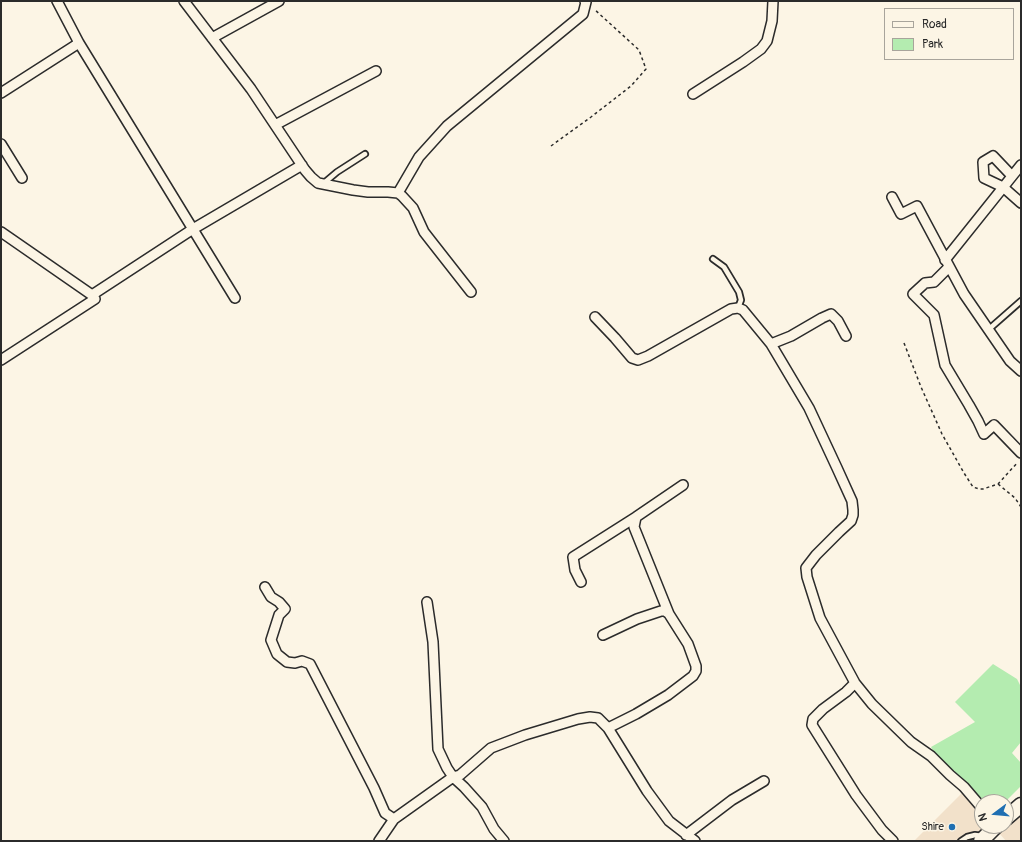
<!DOCTYPE html>
<html>
<head>
<meta charset="utf-8">
<style>
  body { margin:0 }
  #map { position:relative; width:1022px; height:842px; overflow:hidden; background:#fcf5e5; font-family:Pangolin,sans-serif }
  canvas { display:block }
  .frame { position:absolute; inset:0; border:2px solid #2b2b2b; pointer-events:none }
  .legend { position:absolute; left:884px; top:8px; width:130px; height:52px; box-sizing:border-box; background:#fcf5e5; border:1px solid #a8a49b; margin:0; padding:5px 7px; list-style:none; font-size:12px; color:#2b2b2b }
  .legend li { display:flex; align-items:center; gap:8px; height:20px }
  .legend b { width:20px; border:1px solid #a8a49b }
  .north { position:absolute; left:974px; top:794px; width:40px; height:40px; box-sizing:border-box; background:#fcf5e5; border:1px solid #a8a49b; border-radius:50%; rotate:254deg; font-size:11px; font-weight:700; line-height:16px; text-align:center; color:#2b2b2b }
  .north::after { content:''; display:block; margin:auto; width:14px; height:18px; background:#1f6fb2; clip-path:polygon(50% 0,100% 100%,50% 72%,0 100%) }
</style>
</head>
<body>
<div id="map">
<canvas width="1022" height="842"></canvas>
<div class="frame"></div>
<ul class="legend">
<li><b style="height:5px;background:#fcf5e5"></b>Road</li>
<li><b style="height:11px;background:#b4ecb0"></b>Park</li>
</ul>
<div class="north">N</div>
</div>
<script>
const ctx = document.querySelector('canvas').getContext('2d');
ctx.lineJoin = 'round';
function fill(path, color) {
  ctx.fillStyle = color;
  ctx.fill(path, 'evenodd');
}
function toPath(rows) {
  const path = new Path2D();
  for (const r of rows) {
    path.moveTo(r[0], r[1]);
    for (let i = 2; i < r.length; i += 2) path.lineTo(r[i], r[i + 1]);
  }
  return path;
}
function strokePath(path, color, width, dash) {
  ctx.strokeStyle = color;
  ctx.lineWidth = width;
  ctx.lineCap = dash ? 'butt' : 'round';
  ctx.setLineDash(dash || []);
  ctx.stroke(path);
}
function drawText(font, color, halo, rows, align = 'center') {
  ctx.font = font + ' Pangolin,sans-serif';
  ctx.lineWidth = 3;
  ctx.setLineDash([]);
  ctx.textBaseline = 'middle';
  ctx.strokeStyle = halo;
  ctx.fillStyle = color;
  for (const [text, x, y, turn = 0] of rows) {
    ctx.save();
    ctx.translate(x, y);
    ctx.rotate((+turn || 0) * Math.PI / 180);
    ctx.textAlign = isNaN(turn) ? turn : align;
    if (halo) ctx.strokeText(text, 0, 0);
    ctx.fillText(text, 0, 0);
    ctx.restore();
  }
}
const built = toPath([
  [964,791,971,796,982,813,982,826,990,826,975,841,914,841],
  [1021,815,1021,841,1006,841,999,833]
]);
const green = toPath([
  [993,664,1017,679,1021,687,1021,742,1012,753,1021,763,1021,786,1005,802,982,802,948,775,931,747,975,722,955,702]
]);
const path = toPath([
  [551,146,591,117,631,86,646,69,639,50,594,9],
  [904,343,921,387,942,434,964,473,973,487,979,489,983,489,998,484,1018,462],
  [998,484,1015,498,1021,507]
]);
const service = toPath([
  [324,183,337,172,365,154],
  [713,259,724,267,739,292,741,300,738,308],
  [988,330,1021,301],
  [961,841,967,837,975,835,982,836]
]);
const minor = toPath([
  [57,1,79,43,235,298],
  [184,1,251,89,305,170,311,177,318,183,353,190,368,192,388,192,398,193,402,196,413,208,424,232,431,241,471,292],
  [212,38,279,1],
  [1,93,79,43],
  [693,94,743,62,761,49,767,41,772,21,773,1],
  [275,125,376,71],
  [1,144,22,178],
  [1012,176,993,156,983,162,984,178,1003,187,1021,203],
  [398,193,419,157,447,126,583,14,586,2,585,1],
  [892,197,901,214,917,206,964,294,1010,361,1021,371],
  [1,232,92,295,95,299,1,360],
  [945,260,1021,165],
  [949,267,934,282,925,283,913,294,934,315,945,365,969,405,978,421,984,434,994,425,1021,453],
  [92,295,193,229,302,165],
  [595,317,615,338,632,358,638,360,648,356,731,309,738,308,743,310,771,344,809,408,837,468,852,501,853,510,853,515,851,521,839,532,816,555,806,568,807,577,820,618,855,683,872,704,911,742,931,756,950,775,964,787,982,808],
  [771,344,791,336,822,318,831,314,838,321,846,336],
  [581,582,575,570,573,557,636,517],
  [265,587,271,597,279,602,285,609,279,615,271,640,277,654,287,662,295,663,302,661,310,664,374,788,385,813,394,819],
  [427,602,433,642,438,749,447,768,453,777,464,787,482,807,494,829,504,841],
  [669,614,634,527,636,517,683,485],
  [603,635,637,619,661,611,665,611,669,614,688,644,696,666,696,671,693,676,668,695,636,714,608,728],
  [855,683,846,692,823,709,813,719,812,725,856,795,882,830,893,841],
  [686,835,732,800,764,781],
  [379,841,394,819,453,777,460,775,491,748,525,735,578,719,590,717,598,718,608,728,647,791,669,821,695,841]
]);
const primary = toPath([
  [1006,818,1021,805],
  [981,841,996,826]
]);
const markers = [
  [952,827,4,"#1f6fb2"]
];
const poiNames = [
  ["Shire",944,827]
];
fill(built, '#f2e1ca');
fill(green, '#b4ecb0');
strokePath(service, '#2b2b2b', 8);
strokePath(minor, '#2b2b2b', 12);
strokePath(primary, '#2b2b2b', 17);
strokePath(path, '#2b2b2b', 1.5, [3, 3]);
strokePath(service, '#fcf5e5', 4.5);
strokePath(minor, '#fcf5e5', 9);
strokePath(primary, '#fcf5e5', 14);
for (const [x, y, r, color] of markers) {
  const dot = new Path2D();
  dot.arc(x, y, r, 0, 2 * Math.PI);
  ctx.fillStyle = color;
  ctx.fill(dot);
  strokePath(dot, '#fcf5e5', 1.5);
}
drawText('11px', '#2b2b2b', '#fcf5e5', poiNames, 'right');
</script>
</body>
</html>
